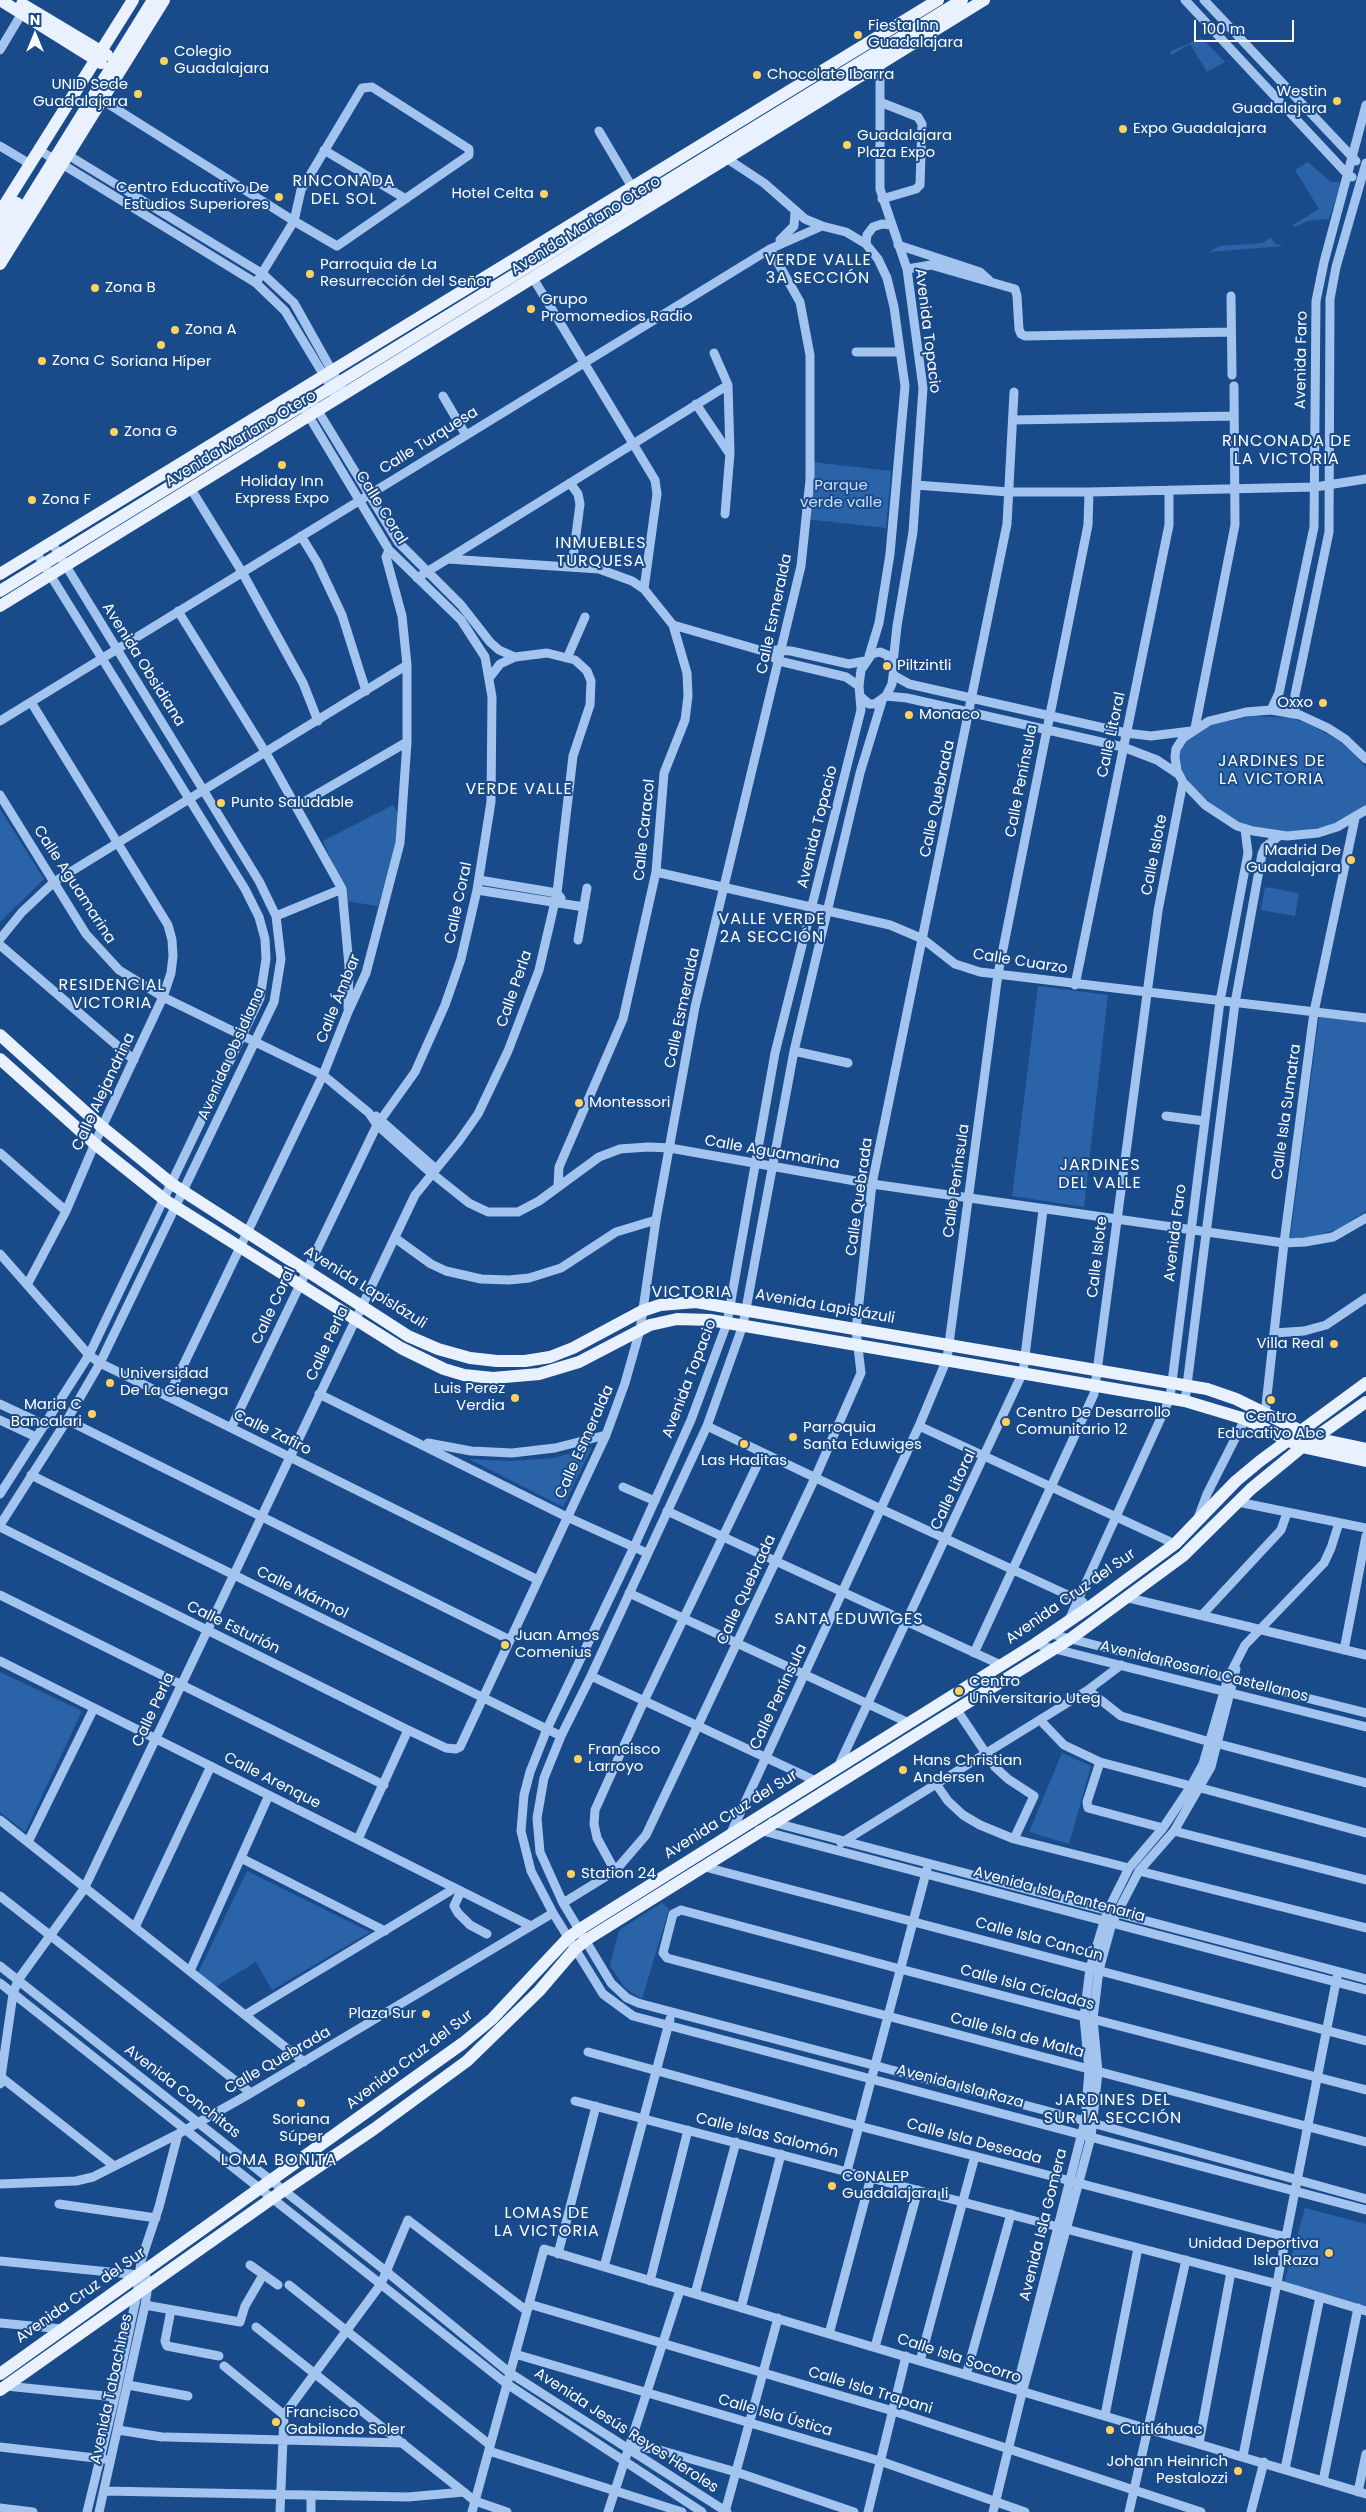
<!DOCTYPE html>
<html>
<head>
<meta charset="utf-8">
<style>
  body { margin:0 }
  #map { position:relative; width:1366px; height:2512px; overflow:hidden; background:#194a8a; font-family:Poppins,sans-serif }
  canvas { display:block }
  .north { position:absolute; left:10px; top:10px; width:50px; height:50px; -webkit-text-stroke:4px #194a8a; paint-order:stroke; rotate:0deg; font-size:14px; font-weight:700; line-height:20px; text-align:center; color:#fff }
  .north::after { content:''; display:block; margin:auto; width:18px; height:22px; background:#fff; clip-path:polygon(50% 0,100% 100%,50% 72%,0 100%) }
  .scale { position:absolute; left:1194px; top:20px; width:100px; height:22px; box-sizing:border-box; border:2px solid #fff; border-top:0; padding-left:6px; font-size:15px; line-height:18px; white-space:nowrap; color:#fff; -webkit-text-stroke:4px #194a8a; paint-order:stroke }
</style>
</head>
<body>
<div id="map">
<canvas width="1366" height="2512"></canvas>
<div class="north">N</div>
<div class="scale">100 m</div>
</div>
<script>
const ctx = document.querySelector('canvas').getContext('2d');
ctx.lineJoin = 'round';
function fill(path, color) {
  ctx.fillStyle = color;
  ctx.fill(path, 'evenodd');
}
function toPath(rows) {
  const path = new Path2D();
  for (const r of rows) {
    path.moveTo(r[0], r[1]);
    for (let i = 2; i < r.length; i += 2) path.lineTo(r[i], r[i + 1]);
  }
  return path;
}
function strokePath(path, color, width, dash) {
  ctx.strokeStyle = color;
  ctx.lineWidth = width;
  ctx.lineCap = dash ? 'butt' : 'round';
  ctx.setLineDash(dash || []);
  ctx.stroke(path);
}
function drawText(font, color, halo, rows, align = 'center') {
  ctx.font = font + ' Poppins,sans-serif';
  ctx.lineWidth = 4;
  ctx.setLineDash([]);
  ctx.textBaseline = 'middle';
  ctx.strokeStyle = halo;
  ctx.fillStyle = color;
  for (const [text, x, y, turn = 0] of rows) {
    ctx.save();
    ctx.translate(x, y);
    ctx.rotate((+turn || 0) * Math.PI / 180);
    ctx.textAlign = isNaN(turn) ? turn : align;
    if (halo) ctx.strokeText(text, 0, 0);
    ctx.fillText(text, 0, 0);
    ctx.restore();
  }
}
const green = toPath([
  [1202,38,1225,62,1207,72,1190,44,1170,56,1171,51],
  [1308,162,1331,182,1339,182,1340,187,1329,219,1307,221,1295,227,1293,225,1319,209,1295,170],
  [1271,238,1276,244,1284,246,1209,252,1220,246,1262,243],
  [812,462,891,471,886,528,805,519],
  [1253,716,1290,718,1307,723,1338,740,1356,755,1366,768,1366,805,1364,807,1331,825,1301,831,1271,831,1245,824,1226,815,1209,802,1194,788,1182,772,1178,761,1180,750,1185,741,1209,725],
  [393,805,399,815,397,842,378,906,345,901,343,886,323,841],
  [0,809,44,879,0,922],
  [1265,887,1299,893,1295,916,1261,910],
  [1038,986,1108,995,1084,1207,1012,1196],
  [1319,1017,1366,1022,1366,1211,1338,1229,1311,1237,1290,1239],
  [592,1447,563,1507,469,1459,511,1461,554,1458],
  [0,1672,82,1711,25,1832,0,1812],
  [1062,1753,1091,1766,1069,1844,1029,1832],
  [247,1871,370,1932,272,1990,256,1962,215,1987,198,1973],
  [662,1903,669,1909,642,1999,625,1988,610,1966,619,1930],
  [1305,2208,1366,2224,1366,2306,1284,2283]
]);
const minor = toPath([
  [1185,0,1349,176,1352,177],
  [1204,0,1356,161],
  [0,50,22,13],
  [880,61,880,189,907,269,923,388,913,532,897,626,893,663],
  [102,100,294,221,337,246,469,155,469,149,372,87,362,88,301,190,294,221,256,283],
  [880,102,918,117,922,124,920,185,916,189,882,199],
  [599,131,632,187],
  [0,146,30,164],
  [39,150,256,283,285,311,334,392],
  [324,150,406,199],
  [68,155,263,274,294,303,341,387],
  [723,156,764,183,805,219,822,226,846,232,866,244,878,259,887,278,894,307,905,386,890,554,879,623,869,656],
  [780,240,794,226,795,212],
  [866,244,867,235,873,227,882,224,891,225],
  [898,245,980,272,989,280],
  [907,269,931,265,1015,289,1017,296,1019,329,1021,334,1025,336,1231,332],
  [533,278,655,480,657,494,644,589],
  [1231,296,1232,375],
  [856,352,900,352],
  [714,353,728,385,730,453,725,514],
  [443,396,466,435],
  [696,404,729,453],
  [315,406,398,542,461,605,490,642,499,650,515,657],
  [1013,420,1234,416],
  [570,483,578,494,580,504,572,566],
  [916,485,1009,492,1089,492,1315,487,1366,479],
  [191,489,242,572,303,683,318,721],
  [301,536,317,562,342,615,366,691],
  [448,559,599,569,632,581,644,589,673,625,687,673,688,696,685,720,664,773,656,872,623,1019,559,1167,558,1185],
  [417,578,728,385],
  [178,611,266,753,342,889,349,966,348,1008],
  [673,625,763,651,779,661,846,677,859,686],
  [776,650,791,651,849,664,865,661],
  [568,656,585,617],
  [893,675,909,684,1126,733,1151,736,1191,731],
  [886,696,907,698,1123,747,1157,760,1178,774],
  [861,697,869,704,875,704,886,696,892,684,894,668,887,655,880,652,872,654,861,670,859,686,861,710,775,1053,727,1323,691,1420,634,1547,547,1729,530,1772,524,1795,521,1831,531,1871,553,1913,603,1994,633,2016,1366,2210],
  [882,701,860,773,794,1051,743,1325,707,1426,591,1676,561,1736,544,1778,537,1818,540,1852,563,1903,611,1983,627,1998,638,2003,1085,2121,1366,2199],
  [1271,710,1279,693,1314,527,1316,301,1324,262,1366,105],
  [1295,714,1295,695,1329,532,1330,299,1336,267,1366,163],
  [0,721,770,249,822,226],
  [1195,728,1235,525,1234,386],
  [1366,759,1345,739,1328,728,1300,715,1271,710,1246,712,1209,721,1183,738,1176,749,1175,757,1177,771,1183,782,1205,805,1237,826,1253,831,1287,836,1318,833,1337,827,1366,810],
  [0,795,86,934,119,970,163,997,323,1075,369,1113,377,1125,424,1167,469,1203,488,1212,518,1212,539,1201,599,1157,620,1149,648,1147,670,1148,872,1184,1284,1243,1305,1242,1333,1237,1366,1218],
  [297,806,407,742],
  [656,872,890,925,923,939,955,964,980,972,1366,1018],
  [479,880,557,893,561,898],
  [477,890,584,907],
  [276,916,342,889],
  [0,939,22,912,54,882,407,665],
  [578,940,587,888],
  [0,945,134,1060],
  [1075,985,1169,525,1169,490],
  [794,1051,848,1063],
  [376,1116,436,1169],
  [1166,1116,1204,1121],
  [0,1153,66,1211],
  [395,1238,431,1264,446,1271,481,1279,509,1280,529,1278,561,1268,616,1232,656,1220],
  [0,1254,89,1355,100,1363,538,1580],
  [27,1285,66,1211,102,1127,163,997,171,973,173,956,172,940,168,925,31,702],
  [1274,1333,1304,1331,1326,1325,1366,1298],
  [319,1394,567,1517,647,1553],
  [168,1397,323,1075,348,1012,366,973,400,843,407,742,407,665,402,616,386,557,389,550],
  [1185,1401,1235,1003,1262,854,1265,847,1279,836],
  [0,1404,45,1425],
  [1265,1414,1284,1243,1314,1012,1355,818],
  [0,1420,36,1437],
  [67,1420,510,1640],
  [707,1426,881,1509,1083,1602],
  [919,1426,1175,1544],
  [231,1428,377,1125,415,1072,445,1005,461,959,477,890,491,802,492,697,485,657,461,620,389,550,295,393],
  [428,1443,471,1451,512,1453,555,1448,606,1435],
  [31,1475,561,1736],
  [623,1487,655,1501],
  [0,1494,89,1355,260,998,266,959,265,939,259,917,245,889,36,552],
  [1238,1502,1366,1528],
  [667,1511,1001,1665],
  [1198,1518,1207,1494,1245,1419],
  [0,1525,67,1420,100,1363,274,1002,281,959,276,916,259,881,52,543],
  [0,1527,408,1730,446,1748,456,1749,460,1747,606,1435,625,1383,640,1330,656,1220,695,1007,801,566,810,480,810,355,800,302,770,249],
  [629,1593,909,1723],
  [0,1595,384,1785],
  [1129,1598,1366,1655],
  [1202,1615,1281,1530,1287,1513],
  [1069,1620,1170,1398,1220,1001,1248,853,1245,829],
  [1051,1634,1366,1713],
  [1035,1644,1366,1727],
  [1344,1650,1366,1536],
  [974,1653,1094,1394,1158,911,1183,782],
  [0,1661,531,1926],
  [591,1676,816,1781],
  [1088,1690,1121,1716,1210,1742],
  [957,1710,995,1767,1008,1779,1034,1796,1014,1839],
  [1040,1720,1064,1745,1100,1762,1191,1786],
  [1219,1744,1366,1783],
  [1100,1762,1087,1802,1088,1808,1163,1828],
  [838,1767,1023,1372,1043,1210],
  [936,1784,948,1801,963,1815,980,1825,1014,1839,1129,1868],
  [1201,1788,1366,1833],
  [0,1820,304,2062],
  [772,1822,1366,1979],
  [759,1830,1366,1990],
  [1174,1831,1366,1880],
  [730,1835,919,1426,947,1359,998,974,1088,525,1089,492],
  [358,1839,408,1730],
  [28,1842,94,1708],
  [841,1843,1088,1690,1121,1665],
  [241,1858,385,1931],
  [705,1867,1366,2041],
  [615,1871,597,1838,594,1824,595,1810,644,1701,763,1453],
  [1139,1871,1366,1928],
  [461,1891,454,1906,458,1913,470,1925,487,1934],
  [0,1896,251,2093],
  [563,1903,615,1871,646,1835,815,1478,861,1373,856,1330,872,1184,1007,524,1014,392],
  [135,1927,211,1766],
  [0,1966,387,2272,510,2373,727,2512],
  [190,1971,269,1795],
  [0,1983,507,2384,702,2512],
  [245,2015,455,1888],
  [588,2052,859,2126,1286,2237],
  [1,2077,114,2166],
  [0,2084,13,1994,18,1980,84,1889,415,1195,459,1141,478,1114,508,1051,539,970,557,893,573,756,590,705,591,681,587,671,575,660,547,653,515,657,500,664,490,677],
  [1366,2090,900,1969,681,1910,673,1914,663,1953,667,1958,1366,2142],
  [575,2101,1277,2284,1366,2311],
  [847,2171,927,1869],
  [0,2184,76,2181,93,2177,178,2134,251,2093,553,1913],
  [59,2204,156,2218],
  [558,2254,596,2106],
  [0,2261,139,2275],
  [250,2265,278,2285],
  [604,2267,670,2019],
  [650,2281,688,2130],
  [289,2285,490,2445],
  [695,2294,736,2142],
  [529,2304,893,2411,1201,2512],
  [145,2305,240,2322,245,2306,263,2275],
  [741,2308,781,2154],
  [171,2310,165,2341,167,2346,219,2356],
  [0,2323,63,2329],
  [256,2327,475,2501,507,2512],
  [829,2334,871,2177],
  [875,2347,918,2190],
  [515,2354,880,2461,1025,2512],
  [920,2361,975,2156],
  [224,2366,284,2415],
  [966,2375,1011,2214],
  [128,2385,188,2396],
  [6,2386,115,2397],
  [1022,2393,1020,2375,1085,2121,1089,2070,1084,2017,1090,1968,1107,1912,1129,1868,1163,1828,1191,1786,1203,1764,1228,1678,1245,1645,1324,1563,1331,1548,1339,1523],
  [1105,2415,1138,2248],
  [118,2430,162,2437],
  [166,2437,403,2443],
  [1199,2443,1231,2272],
  [0,2447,104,2459],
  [632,2447,656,2449,736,2472,854,2512],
  [489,2451,682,2512],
  [1243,2456,1337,1977],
  [1285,2469,1320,2297],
  [1323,2481,1358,2308],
  [104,2491,408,2497,464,2492],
  [1358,2492,1366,2454],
  [311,2495,311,2512],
  [0,2508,33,2512],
  [87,2512,115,2397,137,2294,141,2261,159,2207,178,2134],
  [99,2512,145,2305,148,2285,143,2266],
  [280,2512,284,2415,381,2284,408,2220,527,2311],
  [472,2512,544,2249,1366,2494],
  [608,2512,680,2290],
  [725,2512,778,2318],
  [868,2512,906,2356],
  [993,2512,1022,2393,1091,2137,1098,2072,1093,2019,1099,1970,1112,1923,1139,1871,1174,1831,1211,1767,1236,1669],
  [1129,2512,1186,2260],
  [1251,2512,1264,2462]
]);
const major = toPath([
  [0,0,101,63],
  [22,4,107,55],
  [0,212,133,0],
  [0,230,17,203],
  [0,247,153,0],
  [0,264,164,0],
  [0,574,938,0],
  [0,591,962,0],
  [0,606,984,0],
  [0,1035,102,1127,172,1184,408,1336,438,1349,470,1358,497,1361,525,1361,550,1357,573,1348,642,1311,660,1305,696,1302,1207,1389,1236,1399,1315,1438,1366,1449],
  [0,1059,95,1144,165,1200,401,1348,444,1369,464,1375,493,1378,539,1374,579,1362,650,1325,677,1319,710,1320,1185,1401,1245,1419,1302,1447,1366,1461],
  [0,2374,463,2043,492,2019,568,1938,580,1929,1035,1644,1091,1606,1175,1544,1236,1481,1260,1461,1366,1383],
  [0,2390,284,2190,374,2129,467,2061,539,1991,575,1949,586,1940,1070,1639,1183,1556,1251,1489,1302,1447,1366,1402]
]);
const markers = [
  [858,35,5,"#ffd25f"],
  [164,61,5,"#ffd25f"],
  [757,75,5,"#ffd25f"],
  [138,94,5,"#ffd25f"],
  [1337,101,5,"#ffd25f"],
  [1123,129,5,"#ffd25f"],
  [847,145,5,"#ffd25f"],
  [544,194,5,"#ffd25f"],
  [279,197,5,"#ffd25f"],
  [310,274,5,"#ffd25f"],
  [95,288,5,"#ffd25f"],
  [531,309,5,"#ffd25f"],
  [175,330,5,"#ffd25f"],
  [161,345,5,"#ffd25f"],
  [42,361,5,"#ffd25f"],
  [114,432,5,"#ffd25f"],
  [282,465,5,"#ffd25f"],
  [32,500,5,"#ffd25f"],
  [887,666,5,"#ffd25f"],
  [1323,703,5,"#ffd25f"],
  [909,715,5,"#ffd25f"],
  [221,803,5,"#ffd25f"],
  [1351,860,5,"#ffd25f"],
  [579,1103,5,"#ffd25f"],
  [1334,1344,5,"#ffd25f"],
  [110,1383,5,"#ffd25f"],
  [515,1398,5,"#ffd25f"],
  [1271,1400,5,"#ffd25f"],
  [92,1414,5,"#ffd25f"],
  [1006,1422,5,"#ffd25f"],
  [793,1437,5,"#ffd25f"],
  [744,1444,5,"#ffd25f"],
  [505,1645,5,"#ffd25f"],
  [959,1691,5,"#ffd25f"],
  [578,1759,5,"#ffd25f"],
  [903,1770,5,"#ffd25f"],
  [571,1874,5,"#ffd25f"],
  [426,2014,5,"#ffd25f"],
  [301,2103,5,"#ffd25f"],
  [832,2186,5,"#ffd25f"],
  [1329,2253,5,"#ffd25f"],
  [276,2422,5,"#ffd25f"],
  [1110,2430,5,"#ffd25f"],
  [1238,2471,5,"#ffd25f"]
];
const poiNames = [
  ["Fiesta Inn",868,26],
  ["Guadalajara",868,43],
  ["Colegio",174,52],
  ["Guadalajara",174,69],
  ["Chocolate Ibarra",767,75],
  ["UNID Sede",128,85,"right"],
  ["Guadalajara",128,102,"right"],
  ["Westin",1327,92,"right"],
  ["Guadalajara",1327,109,"right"],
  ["Expo Guadalajara",1133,129],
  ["Guadalajara",857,136],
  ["Plaza Expo",857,153],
  ["Centro Educativo De",269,188,"right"],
  ["Estudios Superiores",269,205,"right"],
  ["Hotel Celta",534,194,"right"],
  ["Parroquia de La",320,265],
  ["Resurrección del Señor",320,282],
  ["Zona B",105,288],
  ["Grupo",541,300],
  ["Promomedios Radio",541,317],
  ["Zona A",185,330],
  ["Zona C",52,361],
  ["Soriana Híper",161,362,"center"],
  ["Zona G",124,432],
  ["Holiday Inn",282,482,"center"],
  ["Express Expo",282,499,"center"],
  ["Zona F",42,500],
  ["Piltzintli",897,666],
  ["Oxxo",1313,703,"right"],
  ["Monaco",919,715],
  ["Punto Saludable",231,803],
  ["Madrid De",1341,851,"right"],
  ["Guadalajara",1341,868,"right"],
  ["Montessori",589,1103],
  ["Villa Real",1324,1344,"right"],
  ["Universidad",120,1374],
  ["De La Cienega",120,1391],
  ["Luis Perez",505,1389,"right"],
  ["Verdia",505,1406,"right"],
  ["Maria C",82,1405,"right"],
  ["Bancalari",82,1422,"right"],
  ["Centro De Desarrollo",1016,1413],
  ["Comunitario 12",1016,1430],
  ["Centro",1271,1417,"center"],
  ["Educativo Abc",1271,1434,"center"],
  ["Parroquia",803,1428],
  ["Santa Eduwiges",803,1445],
  ["Las Haditas",744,1461,"center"],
  ["Juan Amos",515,1636],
  ["Comenius",515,1653],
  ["Centro",969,1682],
  ["Universitario Uteg",969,1699],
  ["Francisco",588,1750],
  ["Larroyo",588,1767],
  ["Hans Christian",913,1761],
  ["Andersen",913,1778],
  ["Station 24",581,1874],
  ["Plaza Sur",416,2014,"right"],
  ["Soriana",301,2120,"center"],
  ["Súper",301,2137,"center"],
  ["CONALEP",842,2177],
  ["Guadalajara Ii",842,2194],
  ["Unidad Deportiva",1319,2244,"right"],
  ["Isla Raza",1319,2261,"right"],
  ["Francisco",286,2413],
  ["Gabilondo Soler",286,2430],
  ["Cuitláhuac",1120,2430],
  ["Johann Heinrich",1228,2462,"right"],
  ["Pestalozzi",1228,2479,"right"]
];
const streetNames = [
  ["Avenida Mariano Otero",586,226,-32],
  ["Avenida Topacio",927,331,83],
  ["Avenida Faro",1302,360,-89],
  ["Avenida Mariano Otero",241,439,-31],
  ["Calle Turquesa",429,441,-32],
  ["Calle Coral",381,508,58],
  ["Calle Esmeralda",775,614,-78],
  ["Avenida Obsidiana",143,665,58],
  ["Calle Litoral",1112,735,-78],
  ["Calle Península",1022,781,-79],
  ["Calle Quebrada",938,799,-78],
  ["Avenida Topacio",818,827,-76],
  ["Calle Caracol",645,830,-84],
  ["Calle Islote",1155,855,-79],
  ["Calle Aguamarina",74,885,57],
  ["Calle Coral",459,903,-78],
  ["Calle Cuarzo",1020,962,9],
  ["Calle Perla",515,989,-71],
  ["Calle Ámbar",339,999,-68],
  ["Calle Esmeralda",683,1008,-78],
  ["Avenida Obsidiana",232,1054,-66],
  ["Calle Alejandrina",104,1092,-65],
  ["Calle Isla Sumatra",1287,1112,-82],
  ["Calle Aguamarina",772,1153,10],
  ["Calle Península",957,1181,-82],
  ["Calle Quebrada",860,1197,-82],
  ["Avenida Faro",1176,1233,-83],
  ["Calle Islote",1098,1257,-83],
  ["Avenida Lapislázuli",365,1288,32],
  ["Calle Coral",274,1306,-65],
  ["Avenida Lapislázuli",825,1307,10],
  ["Calle Perla",328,1344,-65],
  ["Avenida Topacio",690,1379,-69],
  ["Calle Zafiro",272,1433,26],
  ["Calle Esmeralda",585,1442,-66],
  ["Calle Litoral",954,1490,-65],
  ["Calle Quebrada",747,1590,-65],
  ["Calle Mármol",302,1593,26],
  ["Avenida Cruz del Sur",1071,1597,-35],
  ["Calle Esturión",233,1628,26],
  ["Avenida Rosario Castellanos",1204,1672,14],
  ["Calle Península",779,1697,-65],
  ["Calle Perla",154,1710,-65],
  ["Calle Arenque",272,1781,27],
  ["Avenida Cruz del Sur",731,1815,-32],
  ["Avenida Isla Pantenaria",1059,1895,15],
  ["Calle Isla Cancún",1039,1940,15],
  ["Calle Isla Cícladas",1027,1988,15],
  ["Calle Isla de Malta",1017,2036,15],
  ["Avenida Cruz del Sur",410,2060,-37],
  ["Calle Quebrada",278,2061,-30],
  ["Avenida Isla Raza",960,2087,15],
  ["Avenida Conchitas",182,2092,38],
  ["Calle Islas Salomón",767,2136,14],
  ["Calle Isla Deseada",974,2142,15],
  ["Avenida Isla Gomera",1044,2225,-76],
  ["Avenida Cruz del Sur",81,2296,-35],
  ["Calle Isla Socorro",959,2359,18],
  ["Avenida Tabachines",112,2389,-78],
  ["Calle Isla Trapani",870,2391,17],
  ["Calle Isla Ústica",775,2416,16],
  ["Avenida Jesús Reyes Heroles",626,2431,33]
];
const parkNames = [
  ["Parque",841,486],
  ["verde valle",841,503]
];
const neighbourhoodNames = [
  ["RINCONADA",344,182],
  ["DEL SOL",344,200],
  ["VERDE VALLE",818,261],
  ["3A SECCIÓN",818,279],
  ["RINCONADA DE",1287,442],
  ["LA VICTORIA",1287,460],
  ["INMUEBLES",601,544],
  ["TURQUESA",601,562],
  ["JARDINES DE",1272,762],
  ["LA VICTORIA",1272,780],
  ["VERDE VALLE",519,790],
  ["VALLE VERDE",772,920],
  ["2A SECCIÓN",772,938],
  ["RESIDENCIAL",112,986],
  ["VICTORIA",112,1004],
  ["JARDINES",1100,1166],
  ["DEL VALLE",1100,1184],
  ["VICTORIA",692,1293],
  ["SANTA EDUWIGES",849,1620],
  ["JARDINES DEL",1113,2101],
  ["SUR 1A SECCIÓN",1113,2119],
  ["LOMA BONITA",279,2161],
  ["LOMAS DE",547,2214],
  ["LA VICTORIA",547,2232]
];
fill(green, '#2b63a9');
strokePath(minor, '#a2c4ee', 9);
strokePath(major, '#e9f1ff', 12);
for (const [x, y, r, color] of markers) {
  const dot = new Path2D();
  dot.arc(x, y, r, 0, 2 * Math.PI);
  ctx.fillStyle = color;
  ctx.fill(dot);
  strokePath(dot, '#194a8a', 2);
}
drawText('15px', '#fff', '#194a8a', poiNames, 'left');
drawText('15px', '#fff', '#194a8a', streetNames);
drawText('15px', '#c8defa', '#194a8a', parkNames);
ctx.letterSpacing = '1px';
drawText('16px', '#fff', '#194a8a', neighbourhoodNames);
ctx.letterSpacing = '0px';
</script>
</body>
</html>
